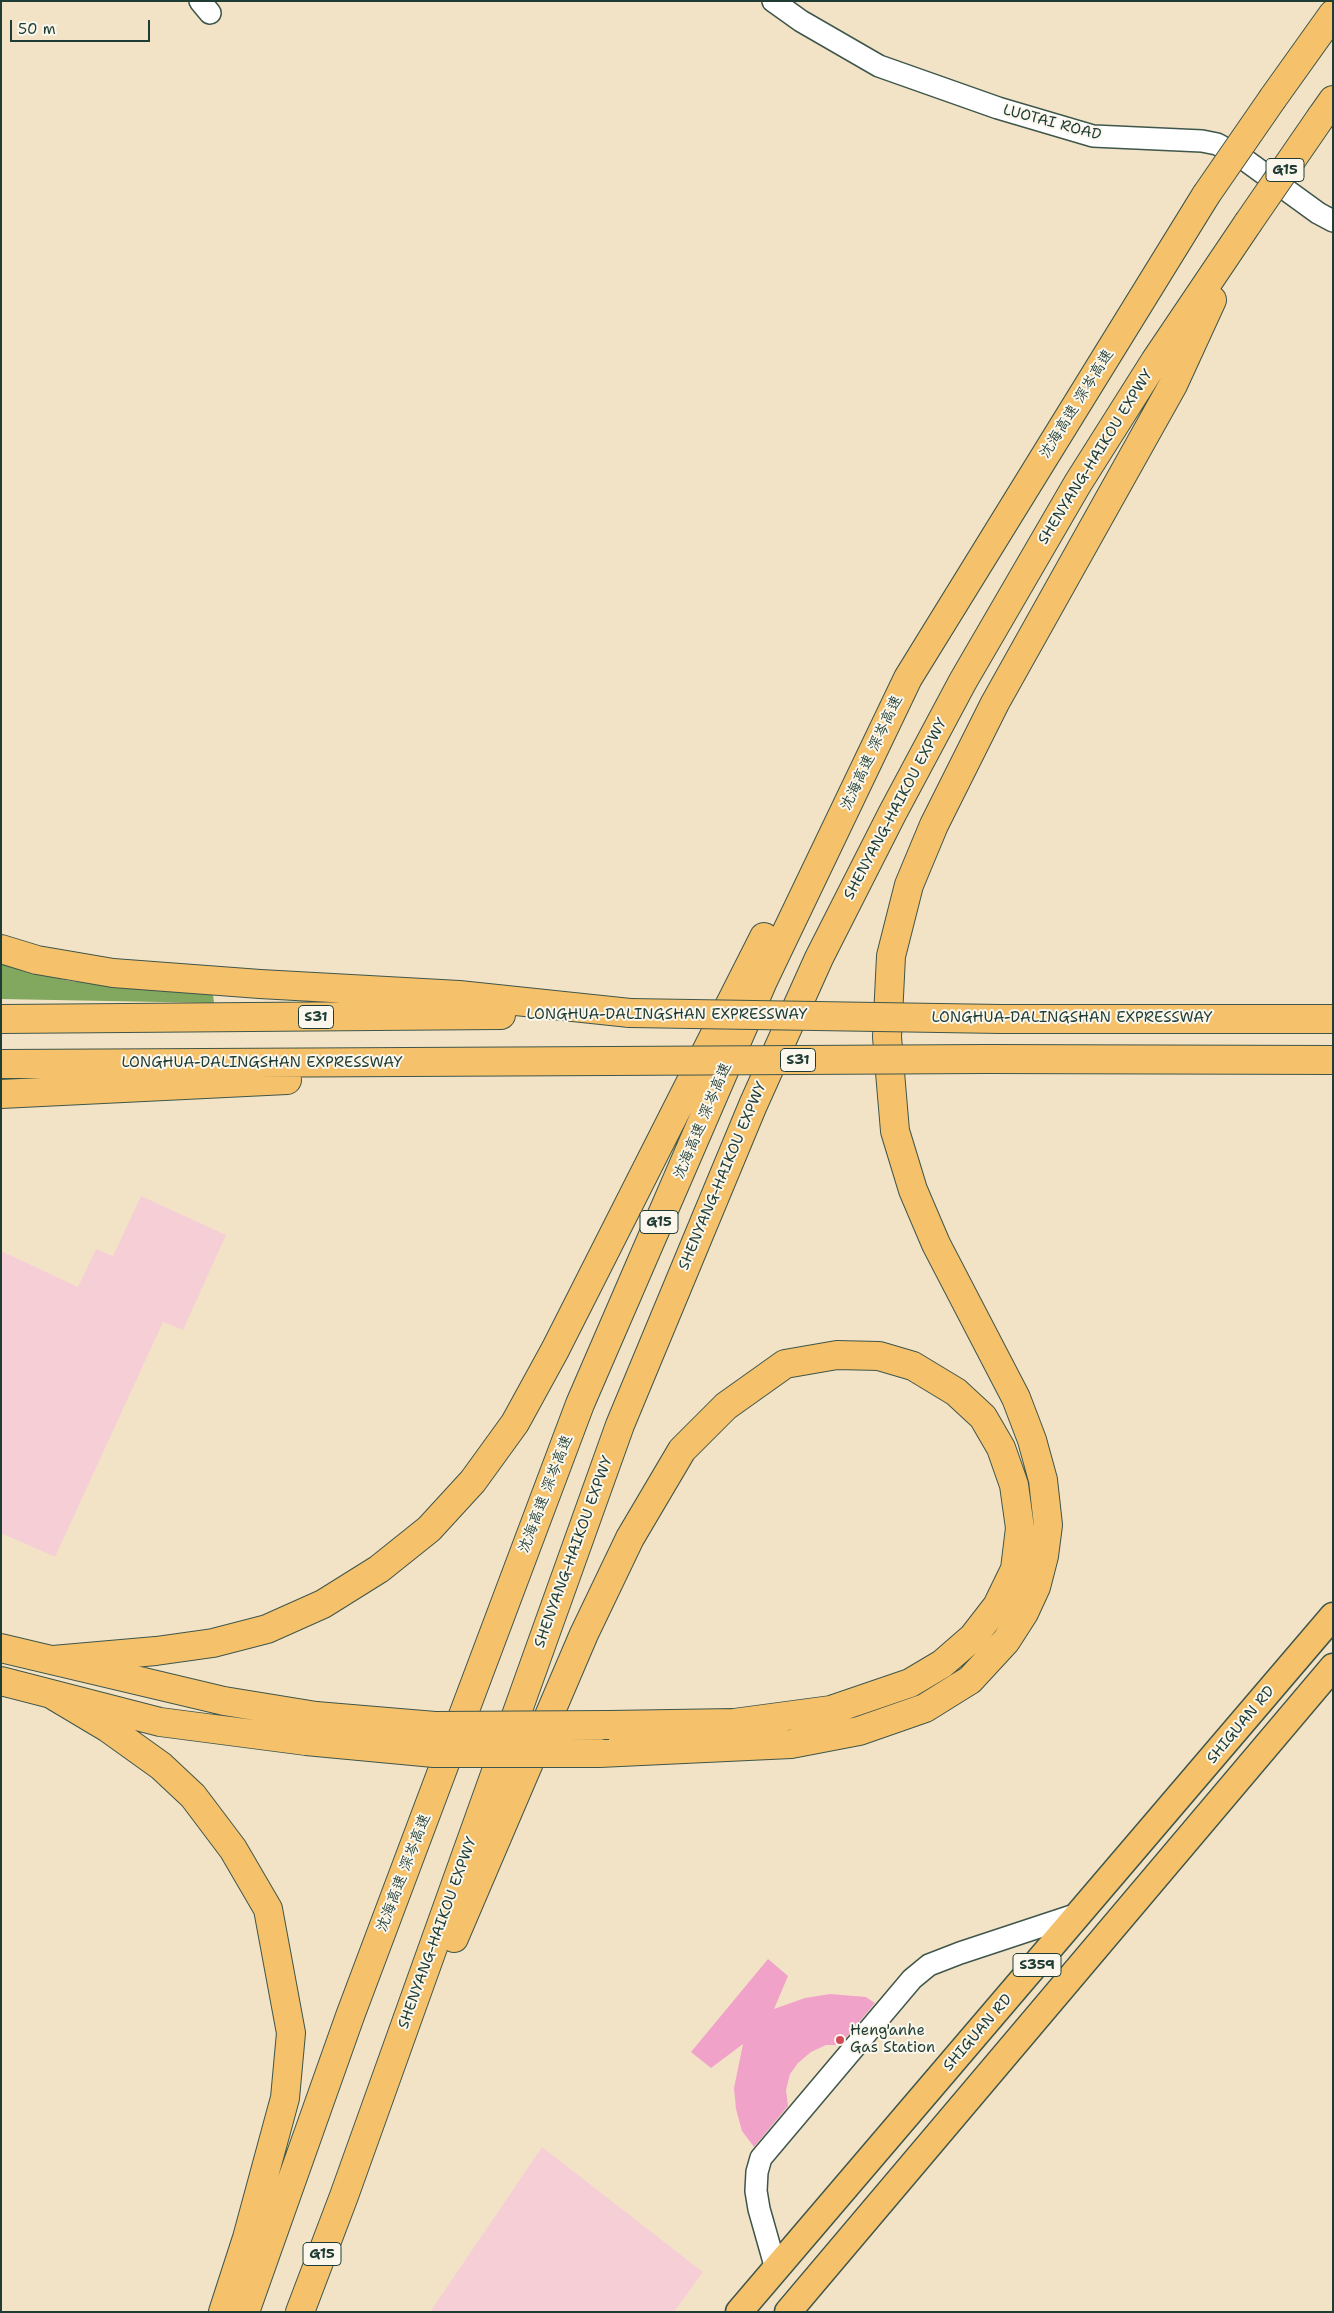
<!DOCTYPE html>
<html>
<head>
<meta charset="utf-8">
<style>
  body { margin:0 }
  #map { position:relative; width:1334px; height:2313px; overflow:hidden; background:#f2e3c7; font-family:"Shantell Sans",sans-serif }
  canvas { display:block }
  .frame { position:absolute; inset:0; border:2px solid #1f3d34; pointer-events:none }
  .scale { position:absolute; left:10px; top:20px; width:140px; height:22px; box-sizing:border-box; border:2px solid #1f3d34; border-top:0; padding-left:6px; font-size:15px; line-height:18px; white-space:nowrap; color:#1f3d34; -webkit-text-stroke:4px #fbf7ec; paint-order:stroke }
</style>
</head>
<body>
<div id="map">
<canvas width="1334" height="2313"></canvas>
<div class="frame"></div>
<div class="scale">50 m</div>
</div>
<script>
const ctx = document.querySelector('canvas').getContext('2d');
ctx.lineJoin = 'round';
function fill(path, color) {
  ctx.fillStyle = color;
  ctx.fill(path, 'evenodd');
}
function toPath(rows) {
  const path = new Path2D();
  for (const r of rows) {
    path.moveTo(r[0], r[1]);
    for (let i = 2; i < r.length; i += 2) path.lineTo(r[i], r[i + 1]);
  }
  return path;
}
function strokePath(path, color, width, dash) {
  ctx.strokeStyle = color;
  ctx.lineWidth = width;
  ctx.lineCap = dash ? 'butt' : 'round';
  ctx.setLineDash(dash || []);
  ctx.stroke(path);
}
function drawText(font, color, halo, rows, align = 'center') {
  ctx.font = font + ' "Shantell Sans","LXGW WenKai TC",sans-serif';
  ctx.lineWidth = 4;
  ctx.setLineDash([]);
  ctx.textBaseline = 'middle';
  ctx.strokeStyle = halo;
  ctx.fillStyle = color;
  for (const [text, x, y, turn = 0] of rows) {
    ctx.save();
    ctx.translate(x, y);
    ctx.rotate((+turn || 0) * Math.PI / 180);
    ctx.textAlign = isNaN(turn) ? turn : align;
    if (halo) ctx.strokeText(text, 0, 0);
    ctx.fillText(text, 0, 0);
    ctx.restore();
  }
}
const built = toPath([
  [141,1196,226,1235,183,1330,163,1322,55,1557,1,1533,1,1251,78,1287,96,1249,113,1256],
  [542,2147,703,2272,674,2312,430,2312]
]);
const forest = toPath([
  [1,963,69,981,213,994,214,1003,1,999]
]);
const building = toPath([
  [768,1959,788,1976,774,2009,805,1998,830,1994,866,1997,875,2003,840,2045,826,2045,811,2052,798,2063,790,2074,786,2090,788,2106,754,2147,742,2131,736,2109,734,2088,743,2044,711,2068,691,2052]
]);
const minor = toPath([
  [200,1,210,13],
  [773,1,801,21,879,66,998,108,1093,136,1202,141,1217,144,1241,157,1318,213,1333,221],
  [776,2269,759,2209,756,2191,757,2172,761,2158,912,1979,929,1965,960,1953,1081,1913]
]);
const major = toPath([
  [739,2312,1333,1616],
  [788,2312,1333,1667]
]);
const highway = toPath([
  [1273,98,1333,14],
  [1321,117,1333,100],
  [1,949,37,960,113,973,260,984,459,995,630,1013],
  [1,1019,501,1015],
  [1001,1019,1333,1019],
  [987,1059,1333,1060],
  [1,1064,610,1061],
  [1,1094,287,1080],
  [1,1648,224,1701,316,1716],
  [53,1660,156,1651,213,1643,267,1629,323,1604,379,1569,429,1529,473,1481,515,1423,555,1350,764,937],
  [1,1681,160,1722,306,1741],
  [51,1694,108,1728,161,1766,193,1796,233,1849,268,1909,291,2033,285,2098,247,2238,223,2312],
  [599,1753,791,1744,859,1731,925,1708,970,1680,1006,1641,1024,1613,1036,1587,1044,1556,1048,1525,1043,1480,1032,1440,1016,1398,936,1244,913,1190,895,1131,887,1037,891,956,909,885,934,825,995,703,1173,385,1212,300],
  [454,1938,584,1634,630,1538,682,1450,726,1406,785,1364,837,1355,879,1356,913,1366,956,1392,983,1417,1001,1448,1014,1485,1020,1528,1015,1569,997,1606,973,1637,942,1664,910,1683,831,1710,734,1723,609,1725],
  [245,2312,350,2016,580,1404,763,981,908,678,1206,195],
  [300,2312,344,2196,620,1425,753,1105,819,958,892,814,963,681,1078,483,1155,361,1248,223]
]);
const highwayBridge = toPath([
  [1206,195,1273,98],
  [1248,223,1321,117],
  [630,1013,1001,1019],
  [610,1061,987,1059],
  [316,1716,435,1726,609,1725],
  [306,1741,434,1753,599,1753]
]);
const markers = [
  [840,2040,5,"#d1495b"]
];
const shields = [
  [1285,170,38],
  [316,1017,35],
  [798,1060,35],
  [659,1222,38],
  [1037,1965,48],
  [322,2254,38]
];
const shieldNames = [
  ["G15",1285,170],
  ["S31",316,1017],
  ["S31",798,1060],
  ["G15",659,1222],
  ["S359",1037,1965],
  ["G15",322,2254]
];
const streetNames = [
  ["LUOTAI ROAD",1052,123,15],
  ["沈海高速 深岑高速",1077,404,-58],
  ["SHENYANG-HAIKOU EXPWY",1096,457,-58],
  ["沈海高速 深岑高速",872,753,-65],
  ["SHENYANG-HAIKOU EXPWY",896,809,-62],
  ["LONGHUA-DALINGSHAN EXPRESSWAY",667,1015],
  ["LONGHUA-DALINGSHAN EXPRESSWAY",1072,1018],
  ["LONGHUA-DALINGSHAN EXPRESSWAY",262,1063],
  ["沈海高速 深岑高速",703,1121,-67],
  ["SHENYANG-HAIKOU EXPWY",723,1176,-67],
  ["沈海高速 深岑高速",546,1494,-69],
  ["SHENYANG-HAIKOU EXPWY",574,1552,-70],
  ["SHIGUAN RD",1241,1725,-50],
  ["沈海高速 深岑高速",404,1873,-69],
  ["SHENYANG-HAIKOU EXPWY",438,1933,-70],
  ["SHIGUAN RD",978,2033,-49]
];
const poiNames = [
  ["Heng'anhe",850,2031],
  ["Gas Station",850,2048]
];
fill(built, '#f6cfd6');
fill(forest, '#81a85e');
fill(building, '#f0a2c9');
strokePath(minor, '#3f564a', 24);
strokePath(major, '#3f564a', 29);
strokePath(highway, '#3f564a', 30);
strokePath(minor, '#fff', 21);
strokePath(major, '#f5c16b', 26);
strokePath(highway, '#f5c16b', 28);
strokePath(highwayBridge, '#3f564a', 30, []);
strokePath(highwayBridge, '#f5c16b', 28);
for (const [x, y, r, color] of markers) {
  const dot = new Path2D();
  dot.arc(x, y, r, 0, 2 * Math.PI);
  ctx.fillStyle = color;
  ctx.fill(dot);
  strokePath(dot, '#fbf7ec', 2);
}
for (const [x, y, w] of shields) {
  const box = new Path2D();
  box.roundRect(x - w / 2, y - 11.5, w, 23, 4);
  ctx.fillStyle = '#fbf7ec';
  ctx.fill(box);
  strokePath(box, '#1f3d34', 1);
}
drawText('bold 14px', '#1f3d34', null, shieldNames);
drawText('15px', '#1f3d34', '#fbf7ec', streetNames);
drawText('15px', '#1f3d34', '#fbf7ec', poiNames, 'left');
</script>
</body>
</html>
